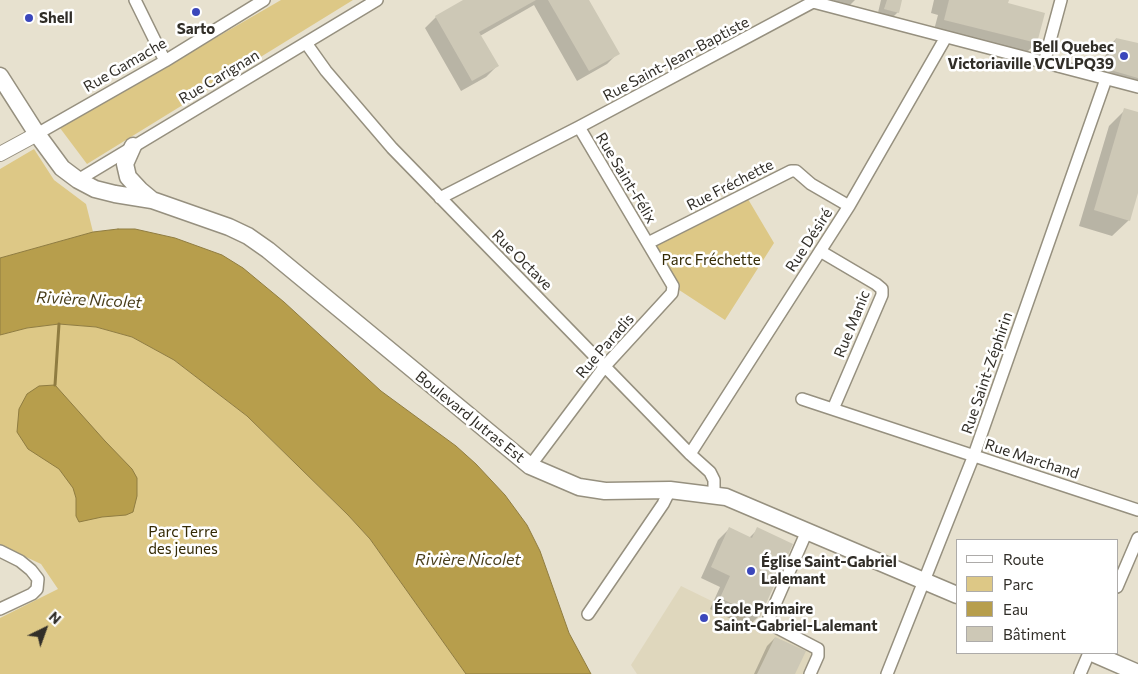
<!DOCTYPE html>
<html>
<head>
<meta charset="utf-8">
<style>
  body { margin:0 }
  #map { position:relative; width:1138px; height:674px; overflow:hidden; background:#e7e1cf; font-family:Commissioner,sans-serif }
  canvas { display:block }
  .legend { position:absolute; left:956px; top:539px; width:162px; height:115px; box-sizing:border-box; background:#fff; border:1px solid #adaba9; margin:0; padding:6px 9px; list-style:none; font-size:15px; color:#312e28 }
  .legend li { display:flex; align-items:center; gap:10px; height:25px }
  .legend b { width:25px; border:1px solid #adaba9 }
  .north { position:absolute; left:20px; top:604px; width:50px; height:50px; -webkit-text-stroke:4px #fff; paint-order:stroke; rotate:42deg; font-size:14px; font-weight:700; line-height:20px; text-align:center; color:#312e28 }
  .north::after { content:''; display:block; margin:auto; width:18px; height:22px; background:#312e28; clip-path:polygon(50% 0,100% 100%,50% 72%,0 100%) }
</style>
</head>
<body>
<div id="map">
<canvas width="1138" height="674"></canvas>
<ul class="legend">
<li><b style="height:6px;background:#fff"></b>Route</li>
<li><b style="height:14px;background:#ddc886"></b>Parc</li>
<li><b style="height:14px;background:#b79e4c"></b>Eau</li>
<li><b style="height:14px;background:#cdc8b6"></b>Bâtiment</li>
</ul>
<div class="north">N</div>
</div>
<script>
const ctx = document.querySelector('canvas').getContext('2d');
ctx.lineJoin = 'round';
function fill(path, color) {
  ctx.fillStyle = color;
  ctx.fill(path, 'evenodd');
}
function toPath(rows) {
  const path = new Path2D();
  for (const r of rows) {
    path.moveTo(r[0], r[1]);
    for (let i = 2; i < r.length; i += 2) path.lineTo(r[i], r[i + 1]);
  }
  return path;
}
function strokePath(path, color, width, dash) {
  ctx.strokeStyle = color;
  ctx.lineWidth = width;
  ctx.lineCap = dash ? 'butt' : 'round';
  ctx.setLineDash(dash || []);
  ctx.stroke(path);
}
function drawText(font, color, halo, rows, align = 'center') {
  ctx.font = font + ' Commissioner,sans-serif';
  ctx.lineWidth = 5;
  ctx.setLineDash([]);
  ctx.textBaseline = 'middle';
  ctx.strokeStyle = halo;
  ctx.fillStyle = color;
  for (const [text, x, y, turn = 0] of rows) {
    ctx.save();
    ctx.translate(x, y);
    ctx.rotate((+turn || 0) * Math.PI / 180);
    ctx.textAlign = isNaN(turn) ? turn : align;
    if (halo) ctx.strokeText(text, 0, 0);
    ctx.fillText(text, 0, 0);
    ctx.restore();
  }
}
const built = toPath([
  [681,586,814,651,804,674,637,674,631,665]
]);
const green = toPath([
  [281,0,353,0,87,164,60,128],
  [34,149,54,180,86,204,93,232,0,258,0,169],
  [745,194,774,243,725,320,673,286,648,243],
  [59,324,96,327,132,337,174,360,247,416,348,515,370,539,466,674,0,674,0,618,58,589,41,564,0,545,0,335,27,328]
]);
const water = toPath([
  [118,229,135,229,175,238,222,255,243,268,284,302,381,391,456,446,476,464,505,495,527,525,540,551,569,633,591,674,466,674,370,539,348,515,247,416,174,360,132,337,96,327,59,324,27,328,0,335,0,258,93,232,118,229],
  [55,385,105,441,132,469,137,478,137,496,133,512,126,515,102,517,79,522,76,516,76,498,73,488,59,469,28,449,17,432,19,409,27,394,39,386,55,385]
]);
const shadow = toPath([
  [466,0,588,0,618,53,607,64,577,81,534,5,480,36,497,66,486,77,461,91,425,28,436,17],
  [834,0,855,0,847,8,833,5],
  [881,0,901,0,898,12,890,20,877,17],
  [934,0,1008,0,1007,4,1043,14,1036,43,1025,54,934,30,938,15,931,13],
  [1116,39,1138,45,1138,81,1132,87,1099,77,1108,47],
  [1125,110,1138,114,1138,188,1129,220,1112,236,1079,226,1109,126],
  [729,529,749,538,758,529,759,616,748,627,710,609,720,587,701,578,718,540],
  [775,638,794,674,754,674,767,646]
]);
const stream = toPath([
  [55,385,59,324]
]);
const building = toPath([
  [463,0,536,0,479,32,499,66,472,81,435,16],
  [548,0,589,0,620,54,589,71],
  [887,0,902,0,899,13,884,9],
  [949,0,1009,0,1008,3,1045,13,1037,43,944,20],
  [1116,38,1138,43,1138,78,1107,69],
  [1124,108,1138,112,1138,193,1130,221,1094,210],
  [729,527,752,538,757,527,793,544,760,617,720,598,730,576,711,567],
  [775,637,806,651,795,674,757,674]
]);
const minor = toPath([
  [135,0,165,61],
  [306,43,326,71,392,148,690,454,710,472,714,480,714,495],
  [1044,63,1061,0],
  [37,134,165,61,264,0],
  [78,180,377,0],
  [440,198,579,127,813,2,1138,87],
  [648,243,791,171,796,171,811,184,849,206],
  [820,251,876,284,882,289,882,295,833,409],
  [802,399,1138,510],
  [690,454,849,206,946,37],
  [530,466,605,366,672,293,673,286,579,127],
  [807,531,769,618,772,625,818,649,818,656,810,674],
  [0,551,20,561,31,570,38,579,37,589,32,594,0,609],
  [1117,587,1138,538],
  [588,614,663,504,670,490],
  [887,674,974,455,1106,79],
  [1080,674,1089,653]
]);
const tertiary = toPath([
  [0,154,37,134]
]);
const secondary = toPath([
  [0,76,37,134,62,168,78,180,95,189,115,194,152,200,229,227,248,236,268,250,530,466,579,487,605,491,670,490,726,497,957,595],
  [133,146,125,164,128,177,140,190,152,200],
  [1092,653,1138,673]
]);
const markers = [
  [196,12,5,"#3b47bb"],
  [29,18,5,"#3b47bb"],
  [1124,56,5,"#3b47bb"],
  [751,571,5,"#3b47bb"],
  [704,618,5,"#3b47bb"]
];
const poiNames = [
  ["Shell",39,18],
  ["Sarto",196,29,"center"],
  ["Bell Quebec",1114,47,"right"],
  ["Victoriaville VCVLPQ39",1114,64,"right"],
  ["Église Saint-Gabriel",761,562],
  ["Lalemant",761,579],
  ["École Primaire",714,609],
  ["Saint-Gabriel-Lalemant",714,626]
];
const streetNames = [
  ["Rue Saint-Jean-Baptiste",676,59,-28],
  ["Rue Gamache",125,65,-30],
  ["Rue Carignan",219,77,-31],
  ["Rue Saint-Félix",626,178,59],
  ["Rue Fréchette",730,185,-27],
  ["Rue Désiré",809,240,-57],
  ["Rue Octave",522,260,45],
  ["Rue Manic",852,324,-68],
  ["Rue Paradis",605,346,-49],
  ["Rue Saint-Zéphirin",987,373,-71],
  ["Boulevard Jutras Est",470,417,39],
  ["Rue Marchand",1032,459,18]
];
const parkNames = [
  ["Parc Fréchette",711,260],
  ["Parc Terre",183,532],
  ["des jeunes",183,549]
];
const waterNames = [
  ["Rivière Nicolet",89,300,3],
  ["Rivière Nicolet",468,560]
];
fill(built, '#dfd7bd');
fill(green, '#ddc886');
fill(water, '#b79e4c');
strokePath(water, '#8f7c41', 1);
fill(shadow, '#0003');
strokePath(stream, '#8f7c41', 3);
fill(building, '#cdc8b6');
strokePath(minor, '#96907f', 14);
strokePath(tertiary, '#96907f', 16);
strokePath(secondary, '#96907f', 19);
strokePath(minor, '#fff', 11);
strokePath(tertiary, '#fff', 14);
strokePath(secondary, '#fff', 16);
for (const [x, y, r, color] of markers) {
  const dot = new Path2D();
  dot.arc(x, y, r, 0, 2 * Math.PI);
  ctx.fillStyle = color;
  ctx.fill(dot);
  strokePath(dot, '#fff', 2);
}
drawText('bold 15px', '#312e28', '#fff', poiNames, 'left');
drawText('15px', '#312e28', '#fff', streetNames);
drawText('15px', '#342a04', '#fff', parkNames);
drawText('italic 16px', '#4a3f1c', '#fff', waterNames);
</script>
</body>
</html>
